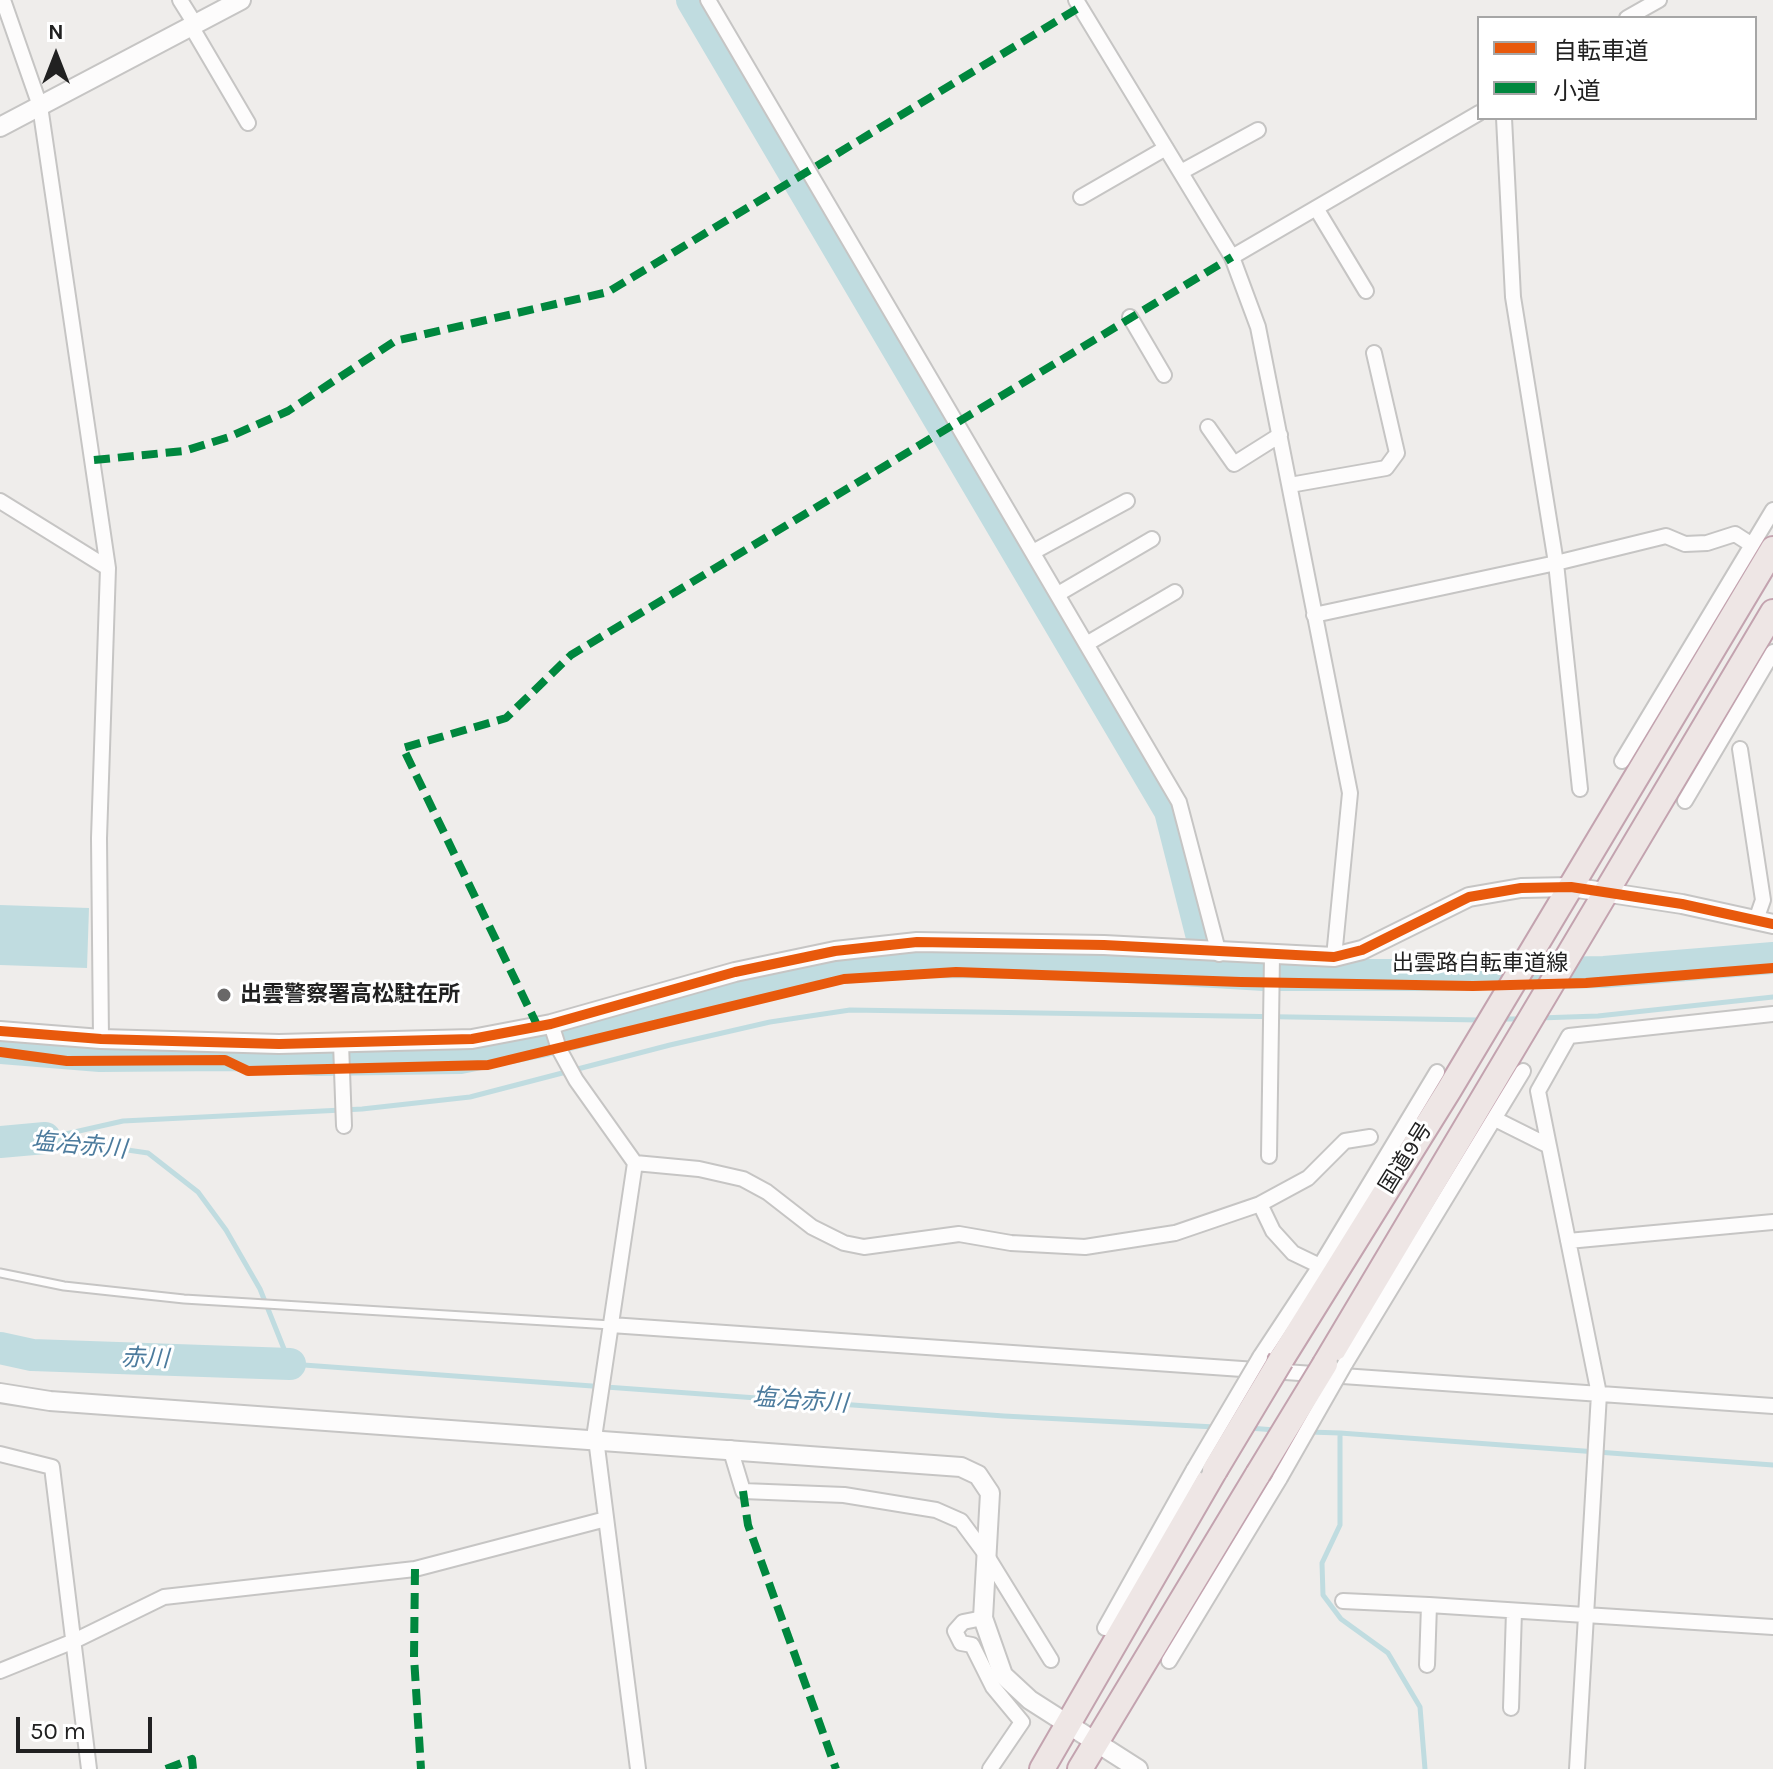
<!DOCTYPE html>
<html>
<head>
<meta charset="utf-8">
<style>
  body { margin:0 }
  #map { position:relative; width:1773px; height:1769px; overflow:hidden; background:#efedeb; font-family:Karla,"Noto Sans JP",sans-serif }
  canvas { display:block }
  .legend { position:absolute; left:1477px; top:16px; width:280px; height:104px; box-sizing:border-box; background:#fff; border:2px solid #a6a6a6; margin:0; padding:10px 14px; list-style:none; font-size:24px; color:#212121 }
  .legend li { display:flex; align-items:center; gap:16px; height:40px }
  .legend b { width:40px; border:2px solid #a6a6a6 }
  .north { position:absolute; left:16px; top:16px; width:80px; height:80px; -webkit-text-stroke:6px #fff; paint-order:stroke; rotate:0deg; font-size:22px; font-weight:700; line-height:32px; text-align:center; color:#212121 }
  .north::after { content:''; display:block; margin:auto; width:28px; height:36px; background:#212121; clip-path:polygon(50% 0,100% 100%,50% 72%,0 100%) }
  .scale { position:absolute; left:16px; top:1717px; width:136px; height:36px; box-sizing:border-box; border:4px solid #212121; border-top:0; padding-left:10px; font-size:24px; line-height:28px; white-space:nowrap; color:#212121; -webkit-text-stroke:6px #fff; paint-order:stroke }
</style>
</head>
<body>
<div id="map">
<canvas width="1773" height="1769"></canvas>
<ul class="legend">
<li><b style="height:10px;background:#e8590c"></b>自転車道</li>
<li><b style="height:10px;background:#00873e"></b>小道</li>
</ul>
<div class="north">N</div>
<div class="scale">50 m</div>
</div>
<script>
const ctx = document.querySelector('canvas').getContext('2d');
ctx.lineJoin = 'round';
function fill(path, color) {
  ctx.fillStyle = color;
  ctx.fill(path, 'evenodd');
}
function toPath(rows) {
  const path = new Path2D();
  for (const r of rows) {
    path.moveTo(r[0], r[1]);
    for (let i = 2; i < r.length; i += 2) path.lineTo(r[i], r[i + 1]);
  }
  return path;
}
function strokePath(path, color, width, dash) {
  ctx.strokeStyle = color;
  ctx.lineWidth = width;
  ctx.lineCap = dash ? 'butt' : 'round';
  ctx.setLineDash(dash || []);
  ctx.stroke(path);
}
function drawText(font, color, halo, rows, align = 'center') {
  ctx.font = font + ' Karla,"Noto Sans JP",sans-serif';
  ctx.lineWidth = 6;
  ctx.setLineDash([]);
  ctx.textBaseline = 'middle';
  ctx.strokeStyle = halo;
  ctx.fillStyle = color;
  for (const [text, x, y, turn = 0] of rows) {
    ctx.save();
    ctx.translate(x, y);
    ctx.rotate((+turn || 0) * Math.PI / 180);
    ctx.textAlign = isNaN(turn) ? turn : align;
    if (halo) ctx.strokeText(text, 0, 0);
    ctx.fillText(text, 0, 0);
    ctx.restore();
  }
}
const water = toPath([
  [0,905,89,908,87,968,0,965]
]);
const stream = toPath([
  [1539,1018,1598,1016,1773,997],
  [1499,1019,1521,1019],
  [45,1138,148,1153,198,1192,226,1230,260,1289,290,1364,1004,1416,1215,1427],
  [48,1138,123,1121,362,1109,470,1097,670,1045,770,1022,850,1010,1481,1020],
  [1249,1428,1275,1430],
  [1309,1432,1340,1433,1340,1525,1322,1563,1323,1595,1341,1619,1388,1653,1420,1707,1425,1769],
  [1340,1433,1773,1465]
]);
const river = toPath([
  [692,0,1170,811,1210,969],
  [0,1048,100,1056,230,1055,317,1060,460,1058,545,1041,826,969,929,962,1066,963,1264,975,1431,975,1604,972,1773,958],
  [0,1142,45,1138],
  [0,1348,32,1355,290,1364]
]);
const service = toPath([
  [0,1273,64,1286,184,1299,611,1325]
]);
const minor = toPath([
  [3,0,40,106,108,568,99,838,101,1039],
  [180,0,195,24],
  [708,0,1179,802,1219,954],
  [1076,0,1232,257,1258,327,1350,793,1334,957],
  [1627,18,1659,0],
  [191,26,248,123],
  [1181,172,1258,130],
  [1081,197,1166,148],
  [1316,208,1366,291],
  [1232,257,1479,113],
  [1130,317,1164,375],
  [1208,427,1234,464,1280,435],
  [1290,485,1386,468,1397,453,1374,353],
  [0,501,108,568],
  [1033,552,1127,501],
  [1058,594,1152,539],
  [1314,615,1556,563,1513,297,1504,118],
  [1088,643,1175,592],
  [1740,749,1763,900,1756,920],
  [1622,761,1773,510],
  [1580,789,1556,563,1666,536,1685,544,1707,543,1735,534,1752,545],
  [1685,801,1773,652],
  [551,1024,559,1049,576,1080,635,1163,595,1431,638,1769],
  [341,1043,344,1126],
  [1495,1119,1549,1146,1599,1394,1577,1769],
  [1549,1146,1538,1091,1569,1036,1773,1014],
  [1269,1156,1272,956],
  [635,1163,699,1169,743,1179,767,1192,812,1227,844,1243,864,1247,959,1234,1011,1243,1085,1247,1175,1233,1260,1204,1308,1178,1345,1141,1370,1137],
  [1260,1204,1273,1231,1293,1253,1320,1266],
  [1568,1241,1773,1222],
  [611,1325,1773,1406],
  [1260,1357,1320,1266,1437,1072],
  [1345,1364,1523,1071],
  [730,1448,743,1491,844,1495,936,1510,961,1521,987,1556,1051,1660],
  [0,1454,52,1467,89,1769],
  [1343,1601,1429,1605],
  [983,1618,963,1622,955,1631,961,1643,972,1645,993,1687,1022,1722,990,1769],
  [1105,1628,1194,1469],
  [1169,1661,1280,1478],
  [1427,1665,1429,1605,1773,1627],
  [0,1671,74,1641,164,1597,415,1569,606,1519],
  [1511,1708,1514,1611]
]);
const tertiary = toPath([
  [0,127,241,0],
  [0,1031,101,1039,279,1044,472,1039,551,1024,735,972,835,951,917,942,1104,945,1334,957,1362,950,1469,897,1521,888,1571,887,1682,904,1773,924],
  [0,1393,50,1401,961,1467,978,1475,990,1493,983,1618,1003,1675,1030,1700,1138,1769]
]);
const trunk = toPath([
  [1281,1360,1449,1090,1773,549],
  [1325,1364,1773,612],
  [1042,1769,1215,1470],
  [1080,1769,1258,1474]
]);
const minorBridge = toPath([
  [1194,1469,1260,1357],
  [1280,1478,1345,1364]
]);
const trunkBridge = toPath([
  [1215,1470,1281,1360],
  [1258,1474,1325,1364]
]);
const quiet = toPath([
  [94,460,184,451,229,437,288,411,395,341,608,292,1080,7],
  [538,1027,403,748,506,718,571,655,1232,257],
  [743,1491,748,1525,836,1769],
  [415,1569,414,1657,421,1769],
  [166,1769,192,1759,193,1769]
]);
const cycleway = toPath([
  [0,1031,101,1039,279,1044,472,1039,551,1024,735,972,835,951,917,942,1104,945,1334,957,1362,950,1469,897,1521,888,1571,887,1682,904,1773,924],
  [0,1052,67,1061,225,1060,248,1071,488,1065,844,979,956,972,1241,982,1473,986,1586,983,1773,968]
]);
const markers = [
  [224,995,8,"#696868"]
];
const streetNames = [
  ["出雲路自転車道線",1480,964],
  ["国道9号",1406,1158,-58]
];
const poiNames = [
  ["出雲警察署高松駐在所",240,995]
];
const waterNames = [
  ["塩冶赤川",79,1146,5],
  ["赤川",145,1359,2],
  ["塩冶赤川",800,1401,4]
];
fill(water, '#c0dce0');
strokePath(stream, '#c0dce0', 5);
strokePath(river, '#c0dce0', 32);
strokePath(service, '#c6c5c4', 11);
strokePath(minor, '#c6c5c4', 18);
strokePath(tertiary, '#c6c5c4', 22);
strokePath(trunk, '#c3a3af', 28);
strokePath(service, '#fdfcfc', 7);
strokePath(minor, '#fdfcfc', 14);
strokePath(tertiary, '#fdfcfc', 18);
strokePath(trunk, '#eee6e5', 24);
strokePath(minorBridge, '#c6c5c4', 18, []);
strokePath(trunkBridge, '#c3a3af', 28, []);
strokePath(minorBridge, '#fdfcfc', 14);
strokePath(trunkBridge, '#eee6e5', 24);
strokePath(quiet, '#00873e', 8, [16, 8]);
strokePath(cycleway, '#e8590c', 10);
for (const [x, y, r, color] of markers) {
  const dot = new Path2D();
  dot.arc(x, y, r, 0, 2 * Math.PI);
  ctx.fillStyle = color;
  ctx.fill(dot);
  strokePath(dot, '#fff', 3);
}
drawText('22px', '#212121', '#fff', streetNames);
drawText('bold 22px', '#212121', '#fff', poiNames, 'left');
drawText('italic 24px', '#4c7b9d', '#fff', waterNames);
</script>
</body>
</html>
